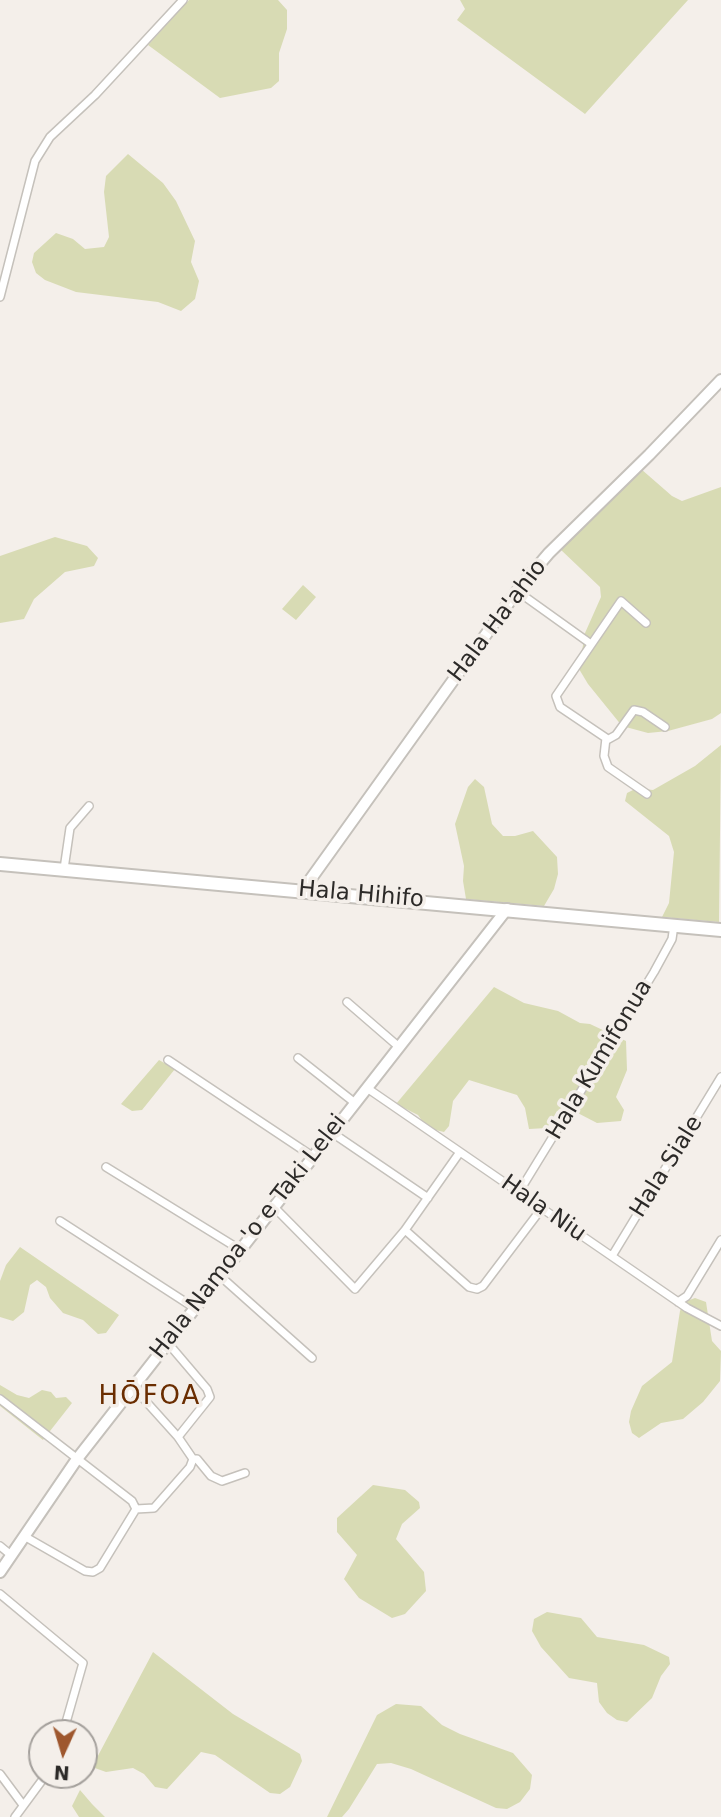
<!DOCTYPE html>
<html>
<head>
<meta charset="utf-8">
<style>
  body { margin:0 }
  #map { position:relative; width:721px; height:1817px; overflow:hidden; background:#f4efea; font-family:"DejaVu Sans",sans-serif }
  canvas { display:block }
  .north { position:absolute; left:28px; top:1719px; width:70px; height:70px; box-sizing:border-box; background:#f4efea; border:2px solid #a4a09c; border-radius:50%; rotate:184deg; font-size:19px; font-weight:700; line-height:28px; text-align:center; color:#2c2a28 }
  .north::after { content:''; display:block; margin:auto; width:24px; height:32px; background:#9e572e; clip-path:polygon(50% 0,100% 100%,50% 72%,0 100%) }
</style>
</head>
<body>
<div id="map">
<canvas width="721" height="1817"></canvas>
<div class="north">N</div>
</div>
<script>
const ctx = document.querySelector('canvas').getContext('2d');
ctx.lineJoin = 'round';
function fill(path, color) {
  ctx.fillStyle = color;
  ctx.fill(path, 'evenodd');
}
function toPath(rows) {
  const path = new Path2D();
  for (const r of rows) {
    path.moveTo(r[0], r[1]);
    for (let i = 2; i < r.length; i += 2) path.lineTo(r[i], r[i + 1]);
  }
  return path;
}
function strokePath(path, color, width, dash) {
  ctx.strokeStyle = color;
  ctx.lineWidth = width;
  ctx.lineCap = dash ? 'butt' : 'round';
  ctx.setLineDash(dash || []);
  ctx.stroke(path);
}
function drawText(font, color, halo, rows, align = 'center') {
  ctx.font = font + ' "DejaVu Sans",sans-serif';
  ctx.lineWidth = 7;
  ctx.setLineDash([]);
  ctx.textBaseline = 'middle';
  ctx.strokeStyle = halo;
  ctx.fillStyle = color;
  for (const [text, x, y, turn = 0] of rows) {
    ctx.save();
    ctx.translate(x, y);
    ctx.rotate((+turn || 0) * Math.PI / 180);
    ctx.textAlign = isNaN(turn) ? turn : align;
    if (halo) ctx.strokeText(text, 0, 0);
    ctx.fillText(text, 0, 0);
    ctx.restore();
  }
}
const green = toPath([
  [189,0,278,0,287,10,287,29,279,53,279,81,271,88,220,98,148,45],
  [460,0,688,0,585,114,457,20,465,9],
  [128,154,163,183,176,201,195,241,191,262,199,281,195,299,181,311,158,302,76,292,45,280,36,273,32,262,34,253,56,233,73,239,85,249,104,247,109,237,104,192,106,176],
  [641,469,672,496,682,501,721,487,721,713,712,719,668,731,648,733,622,726,588,684,579,669,585,633,601,597,600,587,560,549],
  [55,537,87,546,98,558,94,566,65,572,34,599,24,619,0,623,0,556],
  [303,585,316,597,296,620,282,609],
  [721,745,719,922,662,917,669,903,674,852,669,836,625,801,627,793,637,788,653,790,695,766],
  [475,779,484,787,492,824,503,836,515,836,533,831,557,857,558,874,554,889,544,906,466,899,463,881,464,866,455,824,468,787],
  [494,987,524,1003,558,1011,580,1023,590,1024,626,1041,627,1070,616,1097,624,1110,621,1121,597,1123,570,1109,557,1111,547,1128,529,1129,525,1108,517,1095,469,1080,453,1101,449,1126,444,1132,427,1128,418,1115,396,1104],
  [159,1060,175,1069,142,1110,132,1111,121,1104],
  [20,1247,119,1315,106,1333,98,1334,83,1320,63,1313,50,1298,46,1287,37,1280,30,1285,24,1312,13,1321,0,1317,0,1281,6,1265],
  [695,1298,706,1302,712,1341,721,1351,720,1381,703,1402,683,1419,661,1423,639,1438,632,1433,629,1422,631,1411,642,1386,672,1362,680,1311,684,1302],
  [0,1385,17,1395,29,1398,42,1390,51,1392,56,1398,66,1397,72,1403,43,1440,0,1406],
  [373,1485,405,1490,419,1502,420,1508,402,1524,396,1539,424,1572,426,1591,405,1614,392,1618,359,1598,344,1579,357,1555,337,1532,337,1518],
  [547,1612,581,1618,597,1637,644,1645,669,1657,670,1664,661,1676,652,1698,627,1722,617,1720,607,1713,599,1702,597,1683,569,1678,541,1647,532,1631,534,1619],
  [153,1652,233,1714,300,1754,302,1761,290,1787,280,1794,270,1793,215,1755,201,1752,167,1789,155,1787,144,1774,133,1768,106,1772,92,1767],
  [396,1704,421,1706,442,1725,460,1734,513,1753,532,1775,530,1789,520,1802,507,1809,496,1808,411,1769,391,1763,377,1764,349,1809,342,1817,327,1817,377,1715],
  [80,1790,92,1804,105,1817,79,1817,72,1806]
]);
const street = toPath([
  [0,297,35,161,50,137,95,95,183,0],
  [517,591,591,644],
  [646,623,621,601,556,696,560,707,606,738,604,756,608,767,647,794],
  [607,740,616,735,634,710,643,712,665,727],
  [64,869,70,828,89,806],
  [347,1002,399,1047],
  [298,1058,355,1103],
  [168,1060,312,1156],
  [367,1088,687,1308,721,1326],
  [331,1132,428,1198],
  [460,1152,405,1230,469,1287,477,1289,483,1286,542,1208],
  [106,1167,239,1249],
  [519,1192,654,972,672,939,674,925],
  [273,1206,355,1289,405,1230],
  [60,1221,193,1307],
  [612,1256,721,1077],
  [219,1275,312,1358],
  [678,1302,687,1296,721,1240],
  [167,1342,207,1389,210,1397,178,1437],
  [133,1387,178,1437,193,1459],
  [0,1399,132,1501,136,1509,100,1568,93,1572,85,1571,24,1536],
  [193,1459,197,1459,211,1476,222,1481,245,1473],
  [136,1509,154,1508,190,1467,193,1459],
  [0,1546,11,1555],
  [0,1594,83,1663,63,1733],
  [0,1774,23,1805],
  [15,1817,46,1775]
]);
const secondary = toPath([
  [309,890,310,880,520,587,549,553,649,455,721,380],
  [0,1572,77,1459,507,909]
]);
const primary = toPath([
  [0,864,721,930]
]);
const streetNames = [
  ["Hala Ha'ahio",498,621,-53],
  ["Hala Hihifo",361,895,5],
  ["Hala Kumifonua",600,1060,-59],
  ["Hala Siale",667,1167,-58],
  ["Hala Niu",543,1209,35],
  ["Hala Namoa 'o e Taki Lelei",249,1237,-52]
];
const quarterNames = [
  ["HŌFOA",150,1397]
];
fill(green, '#d8dbb4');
strokePath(street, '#c5c1bb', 10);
strokePath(secondary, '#c5c1bb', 14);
strokePath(primary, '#c5c1bb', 16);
strokePath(street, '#fff', 7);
strokePath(secondary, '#fff', 10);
strokePath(primary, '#fff', 12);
drawText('23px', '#2c2a28', '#f4efea', streetNames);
ctx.letterSpacing = '2px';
drawText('26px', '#6a2d01', '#f4efea', quarterNames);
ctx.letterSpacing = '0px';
</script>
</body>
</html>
